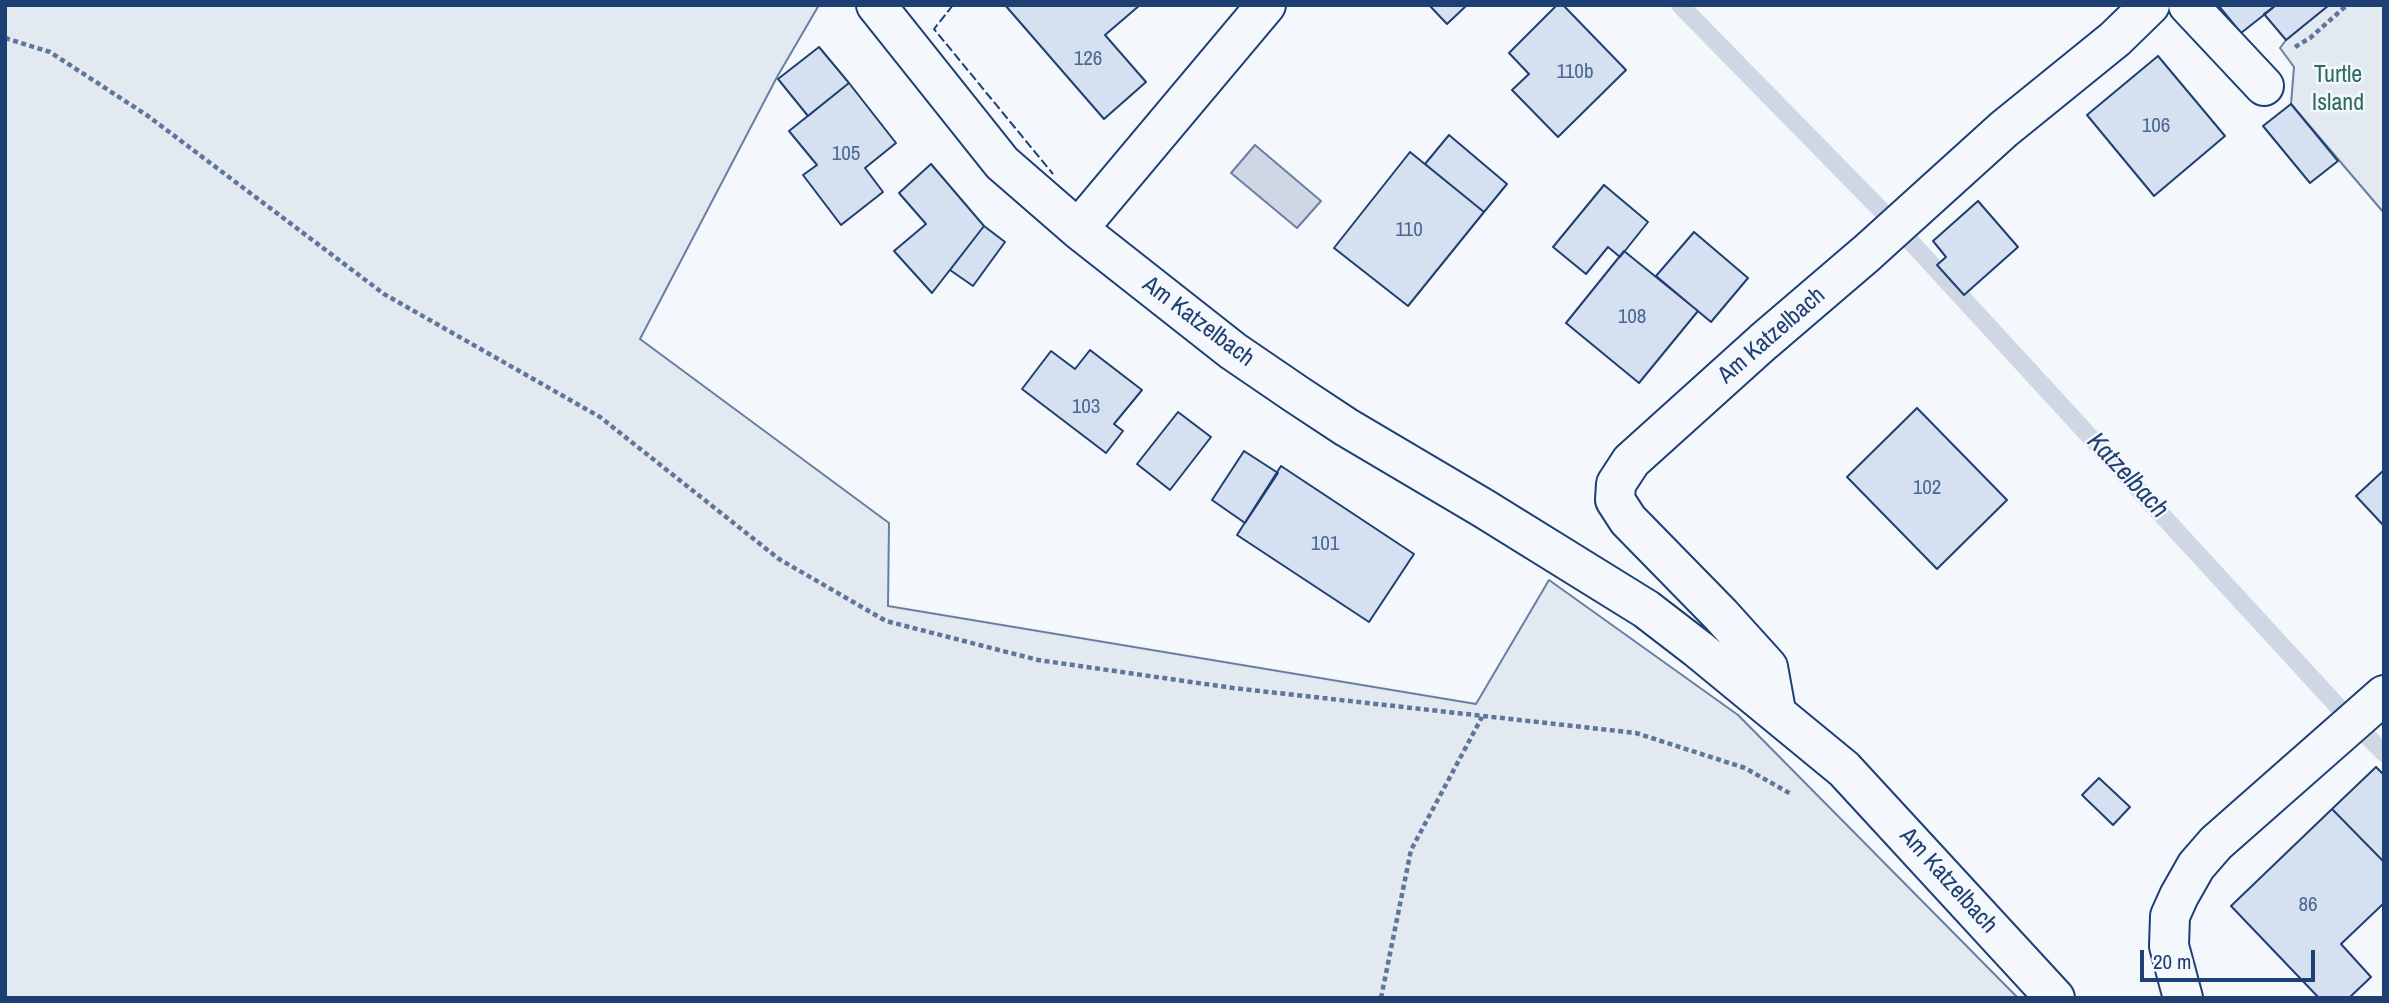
<!DOCTYPE html>
<html>
<head>
<meta charset="utf-8">
<style>
  body { margin:0 }
  #map { position:relative; width:2389px; height:1003px; overflow:hidden; background:#f4f7fb; font-family:"Archivo Narrow",sans-serif }
  canvas { display:block }
  .frame { position:absolute; inset:0; border:7px solid #1d3f73; pointer-events:none }
  .scale { position:absolute; left:2140px; top:950px; width:175px; height:32px; box-sizing:border-box; border:4px solid #1d3f73; border-top:0; padding-left:9px; font-size:21px; line-height:24px; white-space:nowrap; color:#1d3f73; -webkit-text-stroke:5px #f4f7fb; paint-order:stroke }
</style>
</head>
<body>
<div id="map">
<canvas width="2389" height="1003"></canvas>
<div class="frame"></div>
<div class="scale">20 m</div>
</div>
<script>
const ctx = document.querySelector('canvas').getContext('2d');
ctx.lineJoin = 'round';
function fill(path, color) {
  ctx.fillStyle = color;
  ctx.fill(path, 'evenodd');
}
function toPath(rows) {
  const path = new Path2D();
  for (const r of rows) {
    path.moveTo(r[0], r[1]);
    for (let i = 2; i < r.length; i += 2) path.lineTo(r[i], r[i + 1]);
  }
  return path;
}
function strokePath(path, color, width, dash) {
  ctx.strokeStyle = color;
  ctx.lineWidth = width;
  ctx.lineCap = dash ? 'butt' : 'round';
  ctx.setLineDash(dash || []);
  ctx.stroke(path);
}
function drawText(font, color, halo, rows, align = 'center') {
  ctx.font = font + ' "Archivo Narrow",sans-serif';
  ctx.lineWidth = 5;
  ctx.setLineDash([]);
  ctx.textBaseline = 'middle';
  ctx.strokeStyle = halo;
  ctx.fillStyle = color;
  for (const [text, x, y, turn = 0] of rows) {
    ctx.save();
    ctx.translate(x, y);
    ctx.rotate((+turn || 0) * Math.PI / 180);
    ctx.textAlign = isNaN(turn) ? turn : align;
    if (halo) ctx.strokeText(text, 0, 0);
    ctx.fillText(text, 0, 0);
    ctx.restore();
  }
}
const green = toPath([
  [5,5,819,5,777,77,640,339,889,523,888,606,1476,704,1549,580,1738,715,2018,998,5,998,5,5],
  [2329,5,2384,5,2384,213,2291,104,2294,67,2280,48,2286,40,2329,5]
]);
const water = toPath([
  [1255,145,1321,201,1297,228,1231,173,1255,145]
]);
const stream = toPath([
  [1680,5,1880,209],
  [1911,242,2342,711],
  [2365,734,2384,753]
]);
const building = toPath([
  [1005,5,1140,5,1105,35,1146,82,1104,119,1005,5],
  [1429,5,1467,5,1447,24,1429,5],
  [1557,5,1563,5,1626,70,1558,137,1512,90,1529,74,1509,53,1557,5],
  [2218,5,2273,5,2274,7,2241,33,2218,5],
  [2276,5,2329,5,2286,40,2264,14,2276,5],
  [819,47,849,83,808,116,778,79,819,47],
  [2158,56,2225,136,2154,196,2087,115,2158,56],
  [849,83,896,143,865,168,883,192,841,225,803,175,817,165,789,131,849,83],
  [2291,104,2338,161,2310,183,2263,126,2291,104],
  [1449,135,1507,184,1484,212,1425,164,1449,135],
  [1410,152,1484,212,1408,306,1334,248,1410,152],
  [931,164,984,226,932,293,894,251,926,224,899,193,931,164],
  [1604,185,1648,222,1620,257,1608,247,1586,274,1553,247,1604,185],
  [1978,201,2018,247,1964,295,1937,265,1946,257,1933,241,1978,201],
  [984,226,1005,242,973,286,950,270,984,226],
  [1694,232,1748,278,1711,322,1656,276,1694,232],
  [1624,251,1698,311,1639,383,1566,323,1624,251],
  [1090,350,1142,390,1114,424,1123,431,1106,453,1022,389,1051,351,1075,369,1090,350],
  [1917,408,2007,500,1937,569,1847,477,1917,408],
  [1178,412,1211,437,1170,490,1137,464,1178,412],
  [1244,451,1278,473,1245,523,1212,500,1244,451],
  [1281,466,1414,554,1369,622,1237,535,1281,466],
  [2384,470,2384,526,2356,496,2384,470],
  [2376,767,2384,775,2384,862,2332,809,2376,767],
  [2099,778,2130,807,2113,825,2082,795,2099,778],
  [2332,809,2384,862,2384,903,2341,944,2371,977,2349,998,2319,998,2231,906,2332,809]
]);
const path = toPath([
  [5,38,50,52,148,116,384,294,600,417,779,559,886,621,1038,660,1233,688,1636,733,1745,768,1791,794],
  [2295,47,2310,38,2347,5],
  [1381,998,1411,850,1482,717]
]);
const street = toPath([
  [876,5,1002,163,1078,229,1233,351,1296,394,1346,427,1483,508,1646,609,1698,649,1844,769,2055,998],
  [2188,5,2264,86],
  [1078,229,1266,5],
  [1776,711,1768,667,1721,615,1628,520,1615,500,1616,484,1631,461,1763,342,1867,253,2004,129,2115,39,2150,5],
  [2183,998,2169,946,2170,916,2179,896,2196,866,2216,843,2384,695]
]);
const fence = toPath([
  [953,5,934,29,1053,174]
]);
const numberNames = [
  ["126",1088,59],
  ["110b",1575,72],
  ["106",2156,126],
  ["105",846,154],
  ["110",1409,230],
  ["108",1632,317],
  ["103",1086,407],
  ["102",1927,488],
  ["101",1325,544],
  ["86",2308,905]
];
const parkNames = [
  ["Turtle",2338,76],
  ["Island",2338,104]
];
const streetNames = [
  ["Am Katzelbach",1198,322,37],
  ["Am Katzelbach",1772,336,-41],
  ["Am Katzelbach",1948,881,48]
];
const waterNames = [
  ["Katzelbach",2127,476,47]
];
fill(green, '#e3e9f0');
strokePath(green, '#687fa3', 2);
fill(water, '#cfd7e4');
strokePath(water, '#687fa3', 2);
strokePath(stream, '#cfd7e4', 18);
fill(building, '#d5e0f0');
strokePath(building, '#1d3f73', 2);
strokePath(street, '#1d3f73', 42);
strokePath(path, '#5e769c', 4.5, [5, 3.5]);
strokePath(street, '#f4f7fb', 38);
strokePath(fence, '#1d3f73', 2, [9, 3.5]);
drawText('21px', '#4b6792', null, numberNames);
drawText('24px', '#2c6c60', '#f4f7fb', parkNames);
drawText('24px', '#1d3f73', '#f4f7fb', streetNames);
drawText('italic 26px', '#1d3f73', '#f4f7fb', waterNames);
</script>
</body>
</html>
